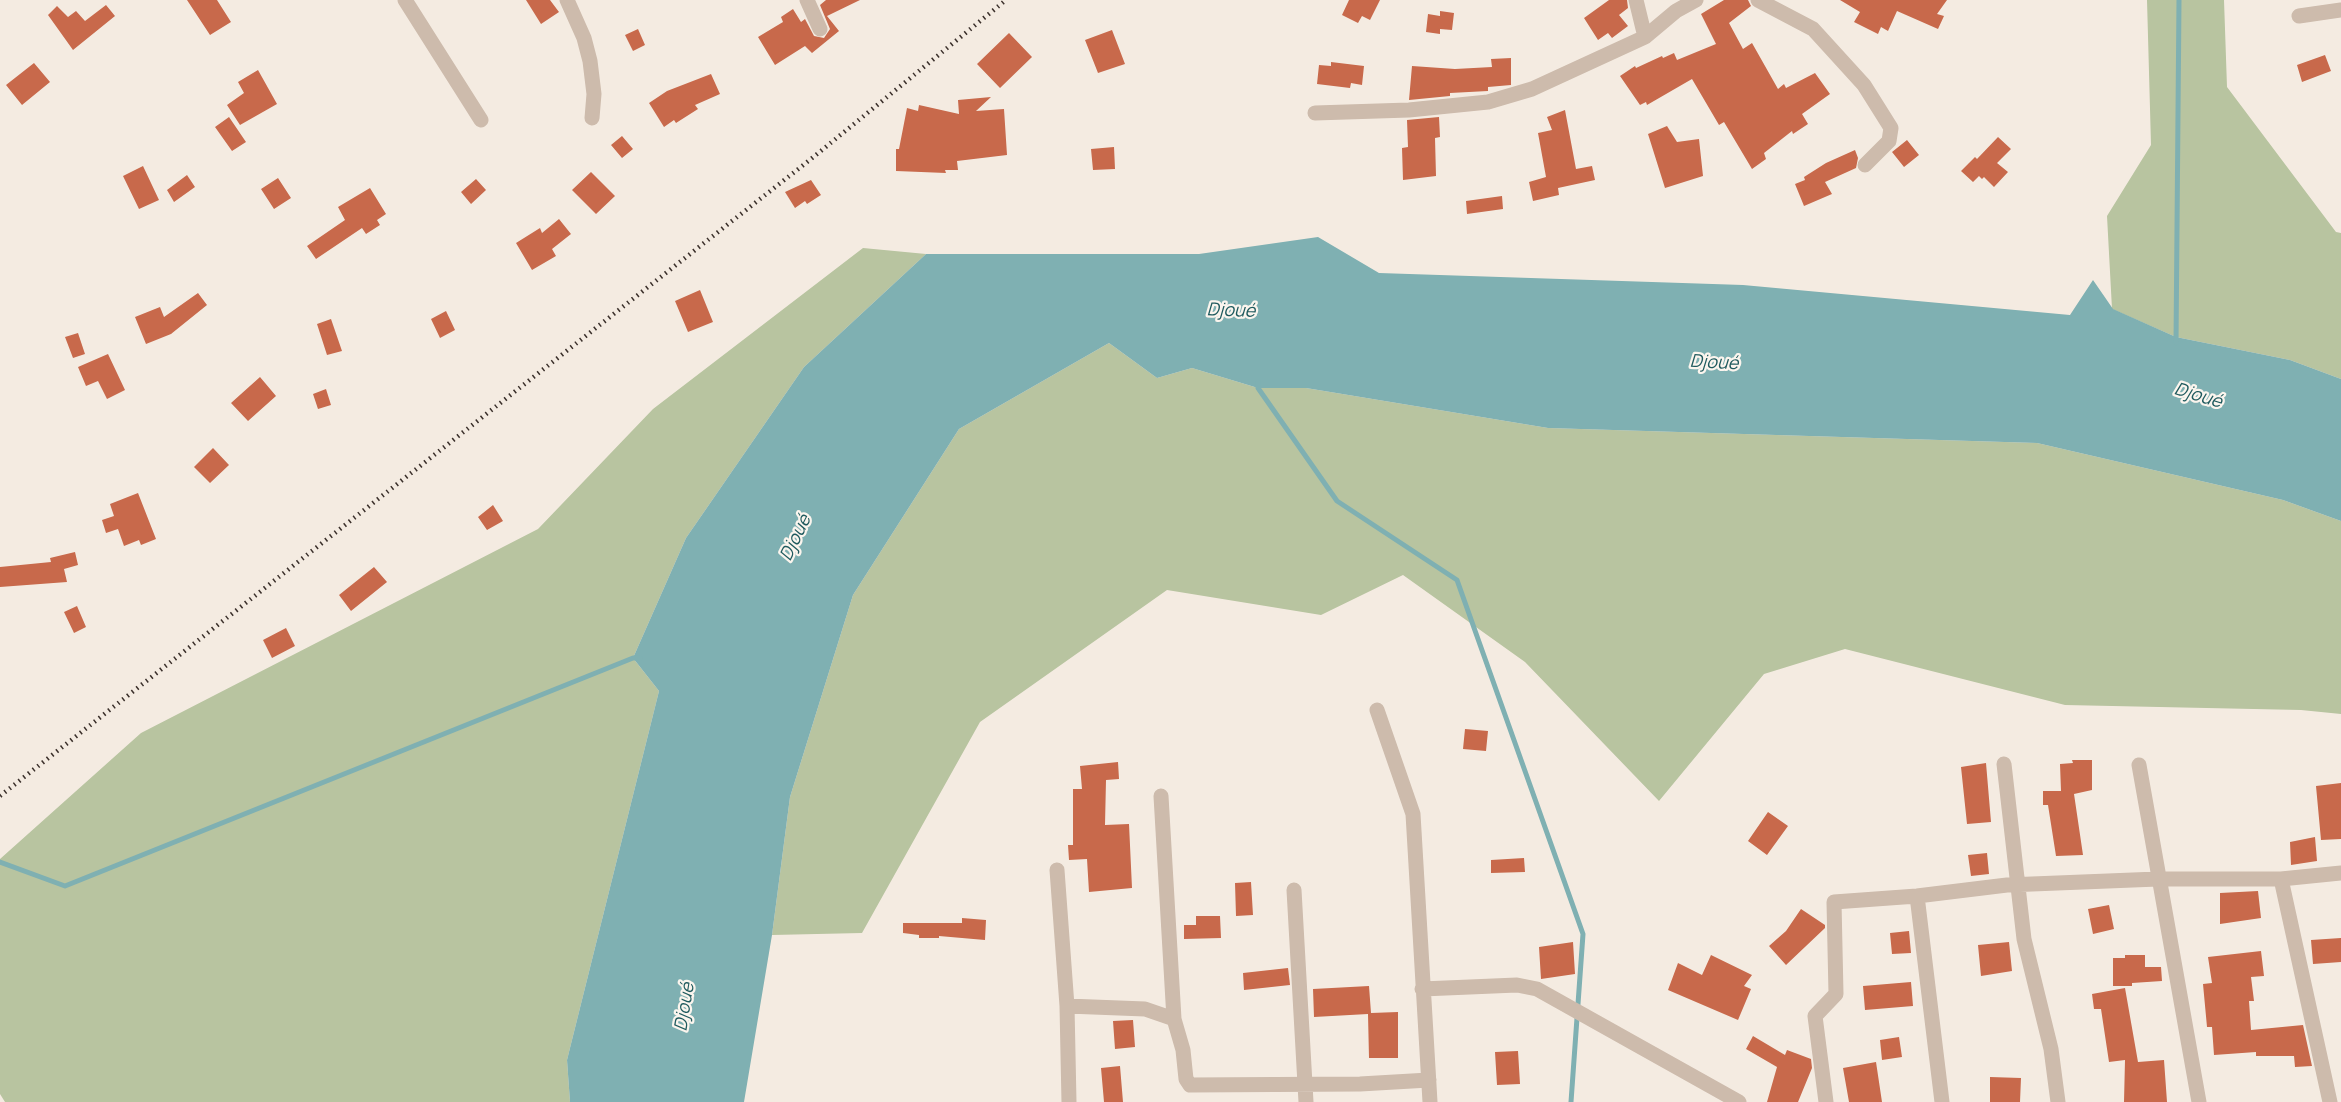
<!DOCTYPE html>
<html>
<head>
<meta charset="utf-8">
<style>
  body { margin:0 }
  canvas { display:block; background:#f4ebe1 }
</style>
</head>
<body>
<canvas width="2341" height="1102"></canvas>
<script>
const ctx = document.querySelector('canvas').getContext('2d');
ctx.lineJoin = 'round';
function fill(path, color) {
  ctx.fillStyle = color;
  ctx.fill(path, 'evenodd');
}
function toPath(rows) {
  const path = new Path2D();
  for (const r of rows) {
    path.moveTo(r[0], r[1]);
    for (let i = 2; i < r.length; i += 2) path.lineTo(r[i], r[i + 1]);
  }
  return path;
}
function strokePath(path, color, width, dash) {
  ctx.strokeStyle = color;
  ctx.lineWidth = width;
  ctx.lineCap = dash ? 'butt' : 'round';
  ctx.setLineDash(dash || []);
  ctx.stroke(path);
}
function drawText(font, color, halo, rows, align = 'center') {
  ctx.font = font + ' Manrope,sans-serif';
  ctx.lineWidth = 4.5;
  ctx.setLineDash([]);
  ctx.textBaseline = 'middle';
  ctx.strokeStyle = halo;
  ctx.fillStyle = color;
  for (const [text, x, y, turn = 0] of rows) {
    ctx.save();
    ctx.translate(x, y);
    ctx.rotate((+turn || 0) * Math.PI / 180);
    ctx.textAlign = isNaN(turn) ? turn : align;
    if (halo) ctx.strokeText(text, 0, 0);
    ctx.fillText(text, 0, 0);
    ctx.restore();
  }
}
const green = toPath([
  [2147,0,2224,0,2227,87,2336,232,2341,233,2341,379,2290,360,2176,337,2112,309,2107,216,2151,145],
  [863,248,926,254,804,367,686,538,633,658,659,691,567,1060,570,1102,5,1102,0,1094,0,859,141,733,538,529,653,409],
  [1109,343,1157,378,1192,368,1258,388,1306,388,1548,428,2037,443,2283,500,2341,521,2341,714,2301,710,2065,705,1845,649,1764,674,1659,801,1525,662,1403,575,1321,615,1167,590,980,722,862,933,772,935,790,797,853,595,959,429]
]);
const water = toPath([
  [1318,237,1379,273,1743,285,2070,315,2093,280,2113,309,2176,337,2290,360,2341,379,2341,521,2283,500,2037,443,1548,428,1306,388,1258,388,1192,368,1157,378,1109,343,959,429,853,595,790,797,772,935,744,1102,570,1102,567,1060,659,691,633,658,686,538,804,367,926,254,1199,254]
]);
const stream = toPath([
  [2176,343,2179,0],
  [1258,382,1258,388,1337,501,1457,580,1583,934,1571,1102],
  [0,862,65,886,633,658,640,658]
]);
const building = toPath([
  [187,0,217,0,231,22,210,35],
  [526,0,550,0,559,12,541,24],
  [826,0,860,0,827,16,839,31,812,53,805,46,775,65,758,37,783,22,781,17,793,9,801,22,805,19,814,36,824,38,830,29,820,5],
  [1349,0,1380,0,1370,20,1362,16,1358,23,1342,15],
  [1609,0,1627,0,1628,8,1619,15,1628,26,1612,38,1608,33,1598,40,1584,18],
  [1724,0,1748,0,1751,6,1729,23,1743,49,1752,43,1778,89,1784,84,1786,88,1815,73,1830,94,1802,114,1808,124,1793,134,1792,131,1764,153,1766,159,1752,169,1724,122,1719,125,1692,79,1647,105,1646,102,1640,105,1620,76,1635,66,1636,68,1662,56,1663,58,1674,53,1677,60,1716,44,1701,14],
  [1840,0,1947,0,1937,14,1944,16,1938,29,1897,11,1888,31,1881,27,1878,34,1854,22,1860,12],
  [106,5,115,16,73,50,48,15,57,6,68,17,76,11,85,21],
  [1440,11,1454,13,1452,30,1440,29,1440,34,1426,32,1428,14,1440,16],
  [638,29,645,45,633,51,625,35],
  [1112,30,1125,64,1098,73,1085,40],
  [1009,33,1032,57,1000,88,977,64],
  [2325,55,2331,71,2302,82,2297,65],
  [1511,58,1511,85,1488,87,1488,91,1450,93,1450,96,1409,100,1412,66,1455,69,1492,67,1491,59],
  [1331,62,1364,66,1362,85,1351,83,1350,88,1317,84,1319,65,1331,66],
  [34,63,50,82,22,105,6,85],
  [258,70,277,104,240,125,227,105,244,93,238,82],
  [711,74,720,94,695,105,698,109,676,123,674,120,664,127,649,103,667,91],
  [991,97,976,111,1004,109,1007,155,957,161,958,170,945,170,946,173,896,171,896,149,899,149,907,108,918,111,919,105,959,114,958,100],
  [1565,110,1576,169,1592,166,1595,180,1558,188,1559,195,1533,201,1529,182,1546,177,1538,133,1552,130,1547,117],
  [229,117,246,142,232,151,215,127],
  [1439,117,1440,137,1435,138,1436,176,1403,180,1402,148,1408,147,1407,120],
  [1667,126,1677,142,1699,139,1703,176,1665,188,1648,134],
  [622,136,633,149,622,158,611,145],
  [1998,137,2011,149,1997,163,2008,172,1994,187,1984,177,1982,179,1979,176,1973,182,1961,171,1975,157,1977,159],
  [1907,140,1919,155,1904,167,1892,152],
  [1114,147,1115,169,1093,170,1091,149],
  [1855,150,1858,158,1856,168,1825,182,1832,194,1804,206,1795,184,1805,180,1804,177,1826,163],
  [143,166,159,200,139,209,123,176],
  [591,172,615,196,596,214,572,190],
  [187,175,195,187,174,202,167,190],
  [278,178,291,198,274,209,261,189],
  [476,179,486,190,471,204,461,192],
  [811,180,821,195,807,204,805,201,795,208,785,192],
  [370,188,386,214,377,220,380,225,366,234,362,228,316,259,307,246,345,220,338,207],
  [1502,196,1503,209,1467,214,1466,201],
  [559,219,571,234,552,249,556,256,532,270,516,243,540,228,542,233],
  [700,290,713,322,688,332,675,301],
  [198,293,207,305,171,334,146,344,135,317,160,307,164,317],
  [446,311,455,330,440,338,431,319],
  [331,319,342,351,327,355,317,324],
  [78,333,85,354,73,358,65,337],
  [108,354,125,390,107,399,98,381,86,386,78,367],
  [260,377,276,396,248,421,231,403],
  [326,389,331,405,318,409,313,394],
  [213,448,229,465,210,483,194,467],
  [138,493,156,539,141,545,139,540,124,546,118,529,106,533,102,520,114,516,110,504],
  [493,505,503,521,487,530,478,517],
  [75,552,78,565,64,569,67,582,0,587,0,567,51,562,50,558],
  [374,567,387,582,351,611,339,595],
  [77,606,86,627,74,633,64,612],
  [286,628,295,646,272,658,263,640],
  [1465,729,1488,731,1486,751,1463,749],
  [2072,760,2092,760,2092,790,2074,794,2083,855,2056,856,2048,805,2043,805,2043,791,2061,791,2060,764,2073,763],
  [1118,762,1119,779,1106,780,1105,825,1129,824,1132,888,1089,892,1087,859,1069,860,1068,845,1073,845,1073,789,1082,789,1080,766],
  [1986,763,1991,822,1967,824,1961,767],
  [2341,783,2341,839,2321,840,2316,786],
  [1768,812,1788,826,1767,855,1748,841],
  [2315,837,2317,861,2291,865,2290,842],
  [1987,853,1989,874,1971,876,1968,855],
  [1524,858,1525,872,1491,873,1491,860],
  [1251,882,1253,915,1236,916,1235,883],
  [2258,891,2261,918,2220,924,2220,893],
  [2109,905,2114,929,2093,934,2088,909],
  [1801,909,1825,925,1825,928,1786,965,1769,946,1786,931],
  [1196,916,1220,916,1221,938,1184,939,1184,925,1196,925],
  [962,918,986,920,985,940,939,936,939,938,919,938,919,935,903,933,903,923,962,923],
  [1909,931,1911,953,1892,954,1890,933],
  [2341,938,2341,962,2313,964,2311,940],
  [1573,942,1575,974,1541,979,1539,947],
  [2009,942,2012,971,1981,976,1978,945],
  [2261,951,2264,976,2251,977,2254,1001,2249,1001,2251,1030,2303,1025,2312,1066,2295,1067,2294,1056,2256,1056,2256,1052,2214,1055,2212,1027,2207,1027,2203,984,2212,983,2208,957],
  [1711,955,1752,975,1744,986,1751,989,1738,1020,1668,990,1678,963,1702,975],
  [2125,955,2145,955,2145,967,2161,967,2162,981,2132,983,2132,986,2113,986,2113,958,2125,958],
  [1288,968,1290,985,1244,990,1243,973],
  [1911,982,1913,1006,1865,1010,1863,986],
  [1369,986,1371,1013,1398,1012,1398,1058,1369,1058,1368,1014,1314,1017,1313,989],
  [2125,988,2138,1062,2164,1060,2167,1102,2124,1102,2125,1060,2109,1062,2101,1009,2094,1009,2092,994],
  [1133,1020,1135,1047,1115,1049,1113,1021],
  [1753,1036,1785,1055,1787,1050,1811,1059,1812,1068,1798,1102,1767,1102,1777,1067,1746,1049],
  [1899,1037,1902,1057,1882,1060,1880,1040],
  [1518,1051,1520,1084,1497,1085,1495,1052],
  [1876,1062,1882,1102,1849,1102,1843,1068],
  [1120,1066,1123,1102,1104,1102,1101,1068],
  [1990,1077,2021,1078,2020,1102,1990,1102]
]);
const minor = toPath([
  [405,0,481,120],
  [567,0,584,38,590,61,594,94,592,118],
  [807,0,820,29],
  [1636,0,1645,37],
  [1758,0,1813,29,1864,85,1891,128,1889,141,1865,165],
  [2299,16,2341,10],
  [1315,113,1409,110,1488,102,1532,89,1645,37,1676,11,1696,0],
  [1377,710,1413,814,1430,1102],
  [2004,764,2024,939,2051,1049,2058,1102],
  [2139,765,2199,1102],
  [1161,796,1174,1019],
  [1057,870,1067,1006,1069,1102],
  [2281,879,2341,873],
  [1294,890,1306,1102],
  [1917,896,1942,1102],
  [1422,989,1517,985,1537,989,1739,1102],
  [1067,1006,1145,1009,1174,1019,1183,1050,1186,1079,1190,1085,1360,1084,1429,1080],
  [1826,1102,1815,1016,1836,994,1834,902,1917,896,2007,885,2158,879,2281,879,2330,1102]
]);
const rail = toPath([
  [0,796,811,159,1006,0]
]);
const waterNames = [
  ["Djoué",1231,311,2],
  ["Djoué",1714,363,3],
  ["Djoué",2198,396,17],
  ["Djoué",796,538,-64],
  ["Djoué",685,1007,-81]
];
fill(green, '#b8c4a0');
fill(water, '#7fb0b2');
strokePath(stream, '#7fb0b2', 5);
fill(building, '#c8694b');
strokePath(minor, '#cdbbac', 15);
strokePath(rail, '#3b302b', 4.5, [1.5, 4.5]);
drawText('italic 18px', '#1f5a5e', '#fbf5ee', waterNames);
</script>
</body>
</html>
